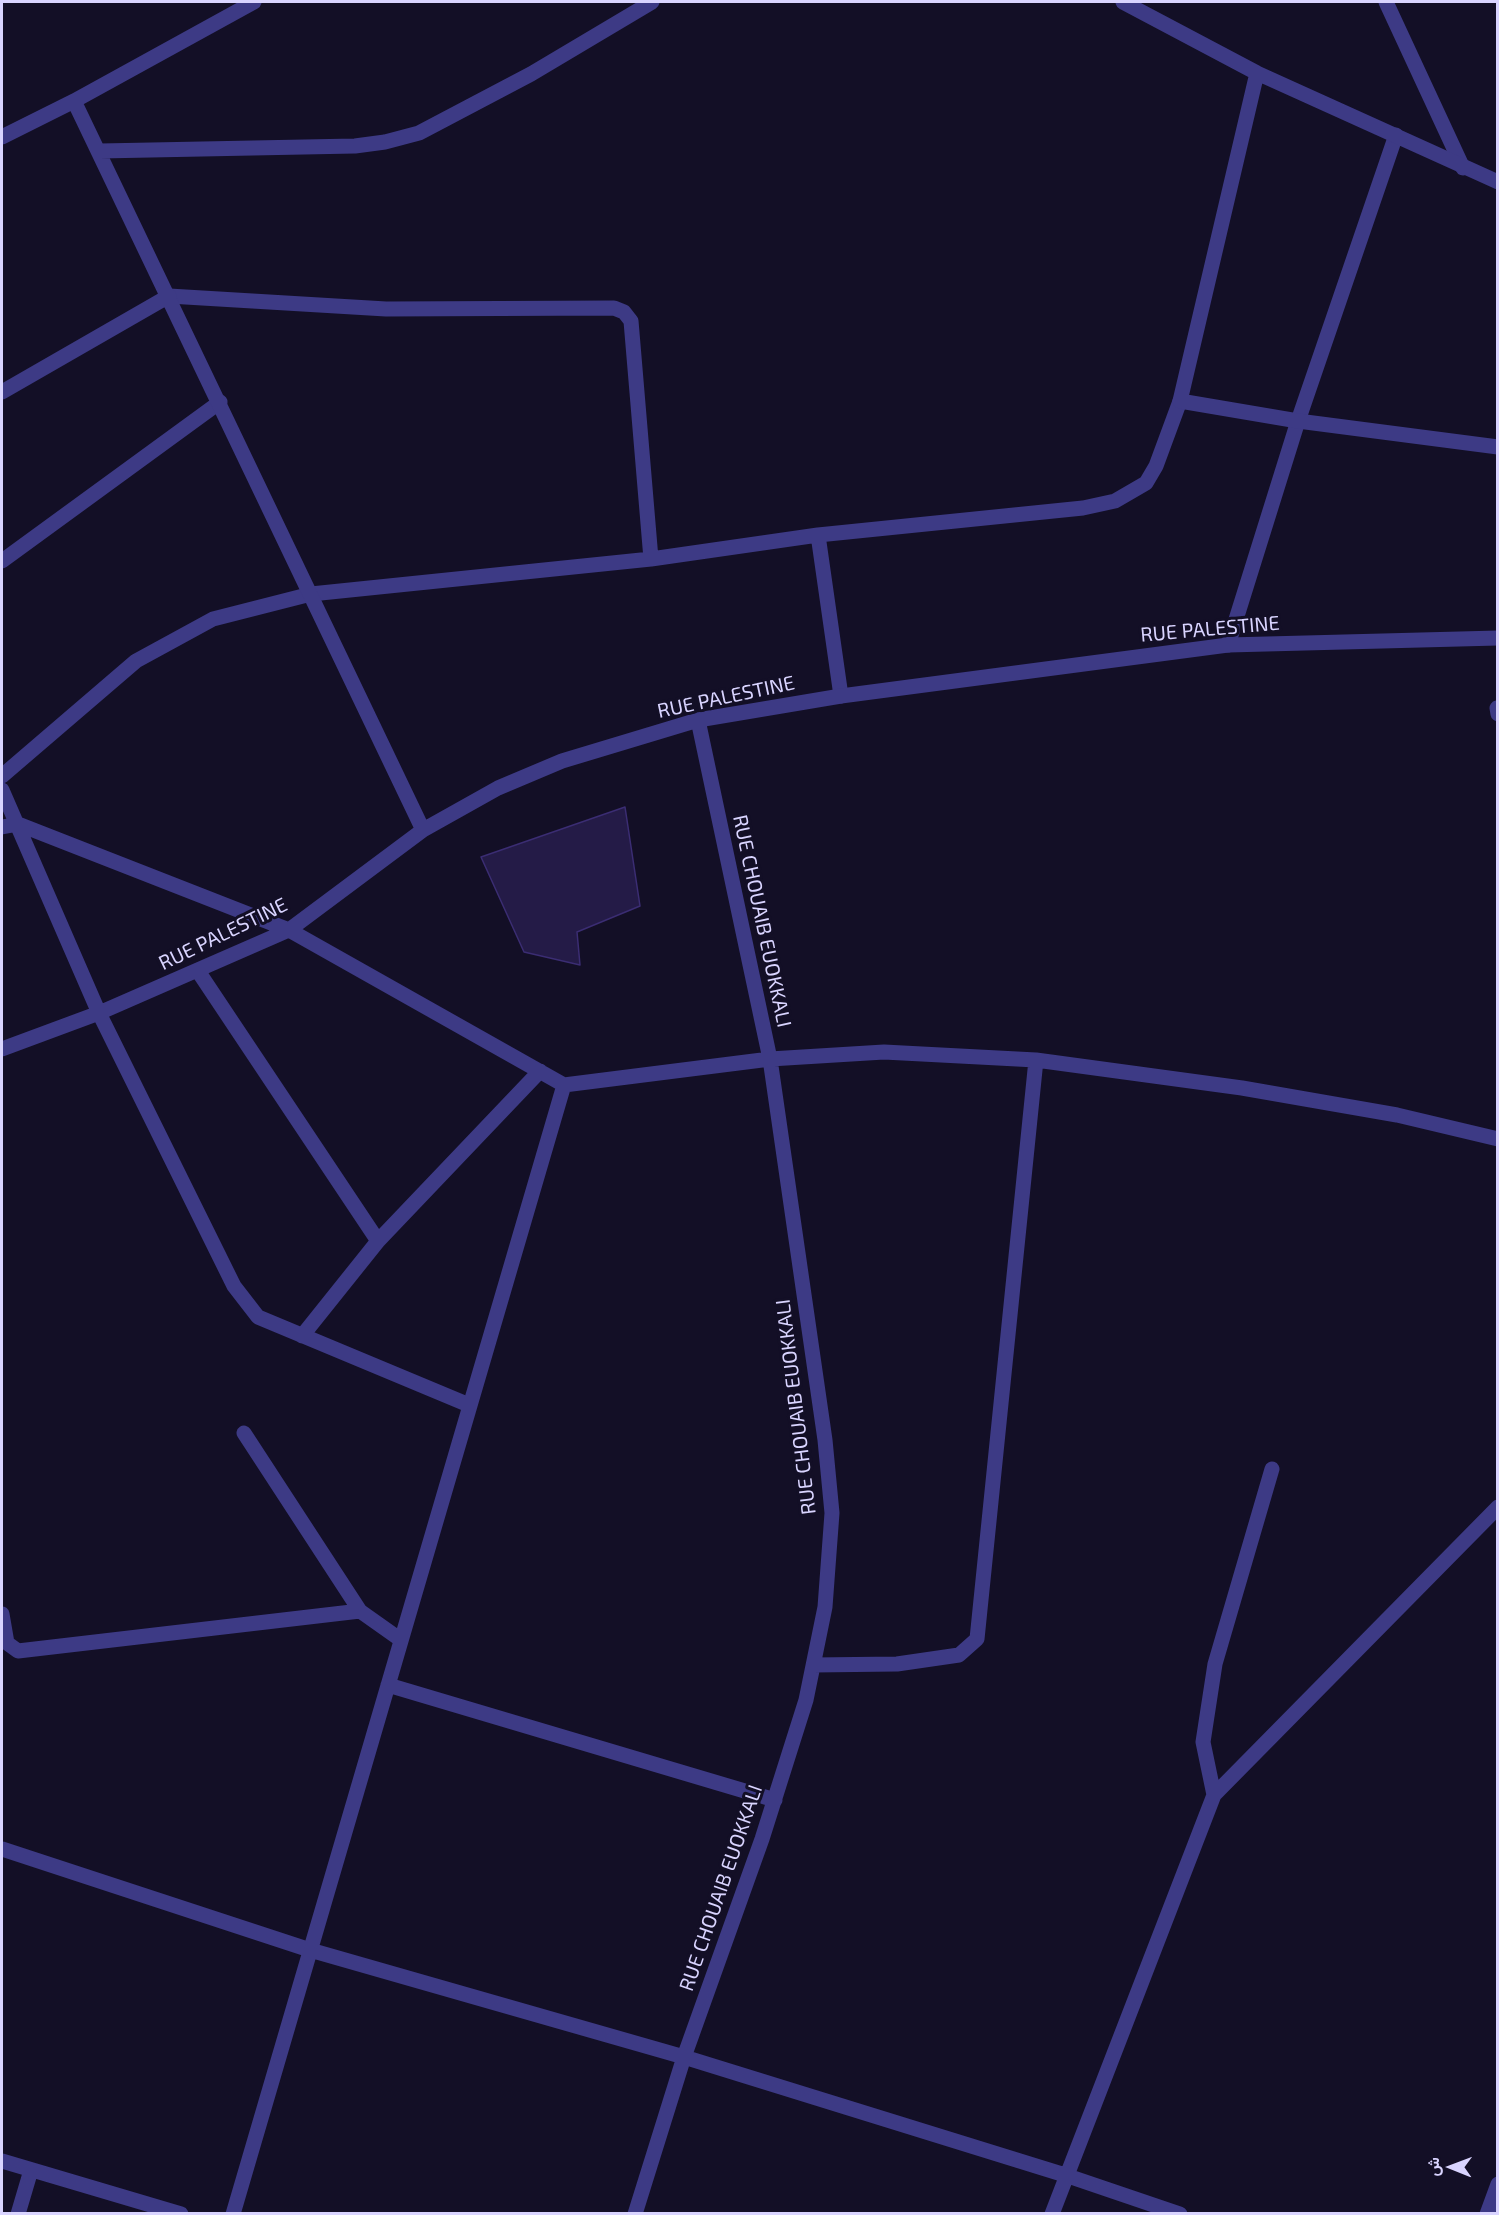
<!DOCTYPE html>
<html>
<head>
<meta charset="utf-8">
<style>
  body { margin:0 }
  #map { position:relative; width:1499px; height:2215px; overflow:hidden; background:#130f26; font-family:"Exo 2",Vazirmatn,sans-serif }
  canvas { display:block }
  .frame { position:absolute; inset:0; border:3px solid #d9d4ff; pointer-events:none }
  .north { position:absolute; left:1421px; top:2137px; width:60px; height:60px; -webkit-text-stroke:4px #130f26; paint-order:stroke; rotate:271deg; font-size:16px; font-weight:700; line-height:24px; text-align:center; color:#d9d4ff }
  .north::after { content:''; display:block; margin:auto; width:21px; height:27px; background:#d9d4ff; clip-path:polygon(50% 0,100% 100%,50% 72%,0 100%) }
</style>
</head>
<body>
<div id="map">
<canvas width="1499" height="2215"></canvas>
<div class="frame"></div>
<div class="north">ش</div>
</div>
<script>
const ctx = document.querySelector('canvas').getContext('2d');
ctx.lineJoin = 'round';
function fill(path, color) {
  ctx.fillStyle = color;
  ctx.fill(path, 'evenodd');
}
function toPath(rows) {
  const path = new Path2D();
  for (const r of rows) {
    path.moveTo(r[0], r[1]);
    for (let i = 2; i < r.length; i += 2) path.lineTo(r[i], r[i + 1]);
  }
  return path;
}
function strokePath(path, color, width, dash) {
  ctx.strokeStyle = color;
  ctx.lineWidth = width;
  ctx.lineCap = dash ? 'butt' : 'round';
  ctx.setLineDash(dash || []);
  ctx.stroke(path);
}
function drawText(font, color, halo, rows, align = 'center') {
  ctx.font = font + ' "Exo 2",sans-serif';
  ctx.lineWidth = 6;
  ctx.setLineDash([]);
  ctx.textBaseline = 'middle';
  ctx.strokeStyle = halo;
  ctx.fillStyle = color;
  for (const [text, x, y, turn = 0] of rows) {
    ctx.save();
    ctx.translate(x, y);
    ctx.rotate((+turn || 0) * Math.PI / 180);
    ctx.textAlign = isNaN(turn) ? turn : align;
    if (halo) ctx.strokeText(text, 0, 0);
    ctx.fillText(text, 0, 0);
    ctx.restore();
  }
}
const building = toPath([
  [625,807,640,906,577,932,580,965,524,952,481,857,625,807]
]);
const service = toPath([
  [1386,2,1463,168],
  [169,296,386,309,614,308,624,312,631,321,651,559],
  [818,535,841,696],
  [2,561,220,402],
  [1228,645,1298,421,1396,135],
  [2,776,136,661,213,619,311,594,651,559,818,535,1083,508,1115,501,1146,483,1156,466,1180,401]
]);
const minor = toPath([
  [1123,2,1257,73,1498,182],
  [1257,73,1180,401,1298,421,1498,447],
  [74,101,423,830],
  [2,137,74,101,254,2],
  [100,151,355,146,385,142,419,133,531,74,652,2],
  [2,392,169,296],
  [1497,708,1498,714],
  [2,790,99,1013,234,1286,258,1317,469,1405],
  [2,827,18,824,289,930,564,1085,770,1059,884,1052,1036,1060,1242,1088,1397,1115,1498,1139],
  [198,971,378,1241],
  [2,1049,99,1013,289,930,423,830,498,788,562,761,698,720,841,696,1228,645,1498,638],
  [302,1336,378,1241,540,1071],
  [244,1433,360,1611,401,1640],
  [2,1614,7,1643,18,1651,360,1611],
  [813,1665,897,1664,959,1655,977,1639,1036,1060],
  [388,1685,775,1800],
  [1214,1795,1203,1742,1215,1664,1272,1469],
  [2,1849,310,1950,684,2057,1065,2175,1180,2214],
  [2,2161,181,2214],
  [18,2214,31,2170],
  [233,2214,564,1085],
  [635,2214,684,2057,762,1839,806,1700,825,1607,832,1513,825,1440,770,1059,698,720],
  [1052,2214,1214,1795,1498,1507],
  [1487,2214,1498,2184]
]);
const streetNames = [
  ["RUE PALESTINE",1210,629,-5],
  ["RUE PALESTINE",726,697,-12],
  ["RUE CHOUAIB EUOKKALI",762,921,78],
  ["RUE PALESTINE",223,934,-26],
  ["RUE CHOUAIB EUOKKALI",796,1407,-97],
  ["RUE CHOUAIB EUOKKALI",721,1888,-71]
];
fill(building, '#241b47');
strokePath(building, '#3b2d73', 1.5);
strokePath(service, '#3d3a85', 15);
strokePath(minor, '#3d3a85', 15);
drawText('20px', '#d9d4ff', '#130f26', streetNames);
</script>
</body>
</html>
